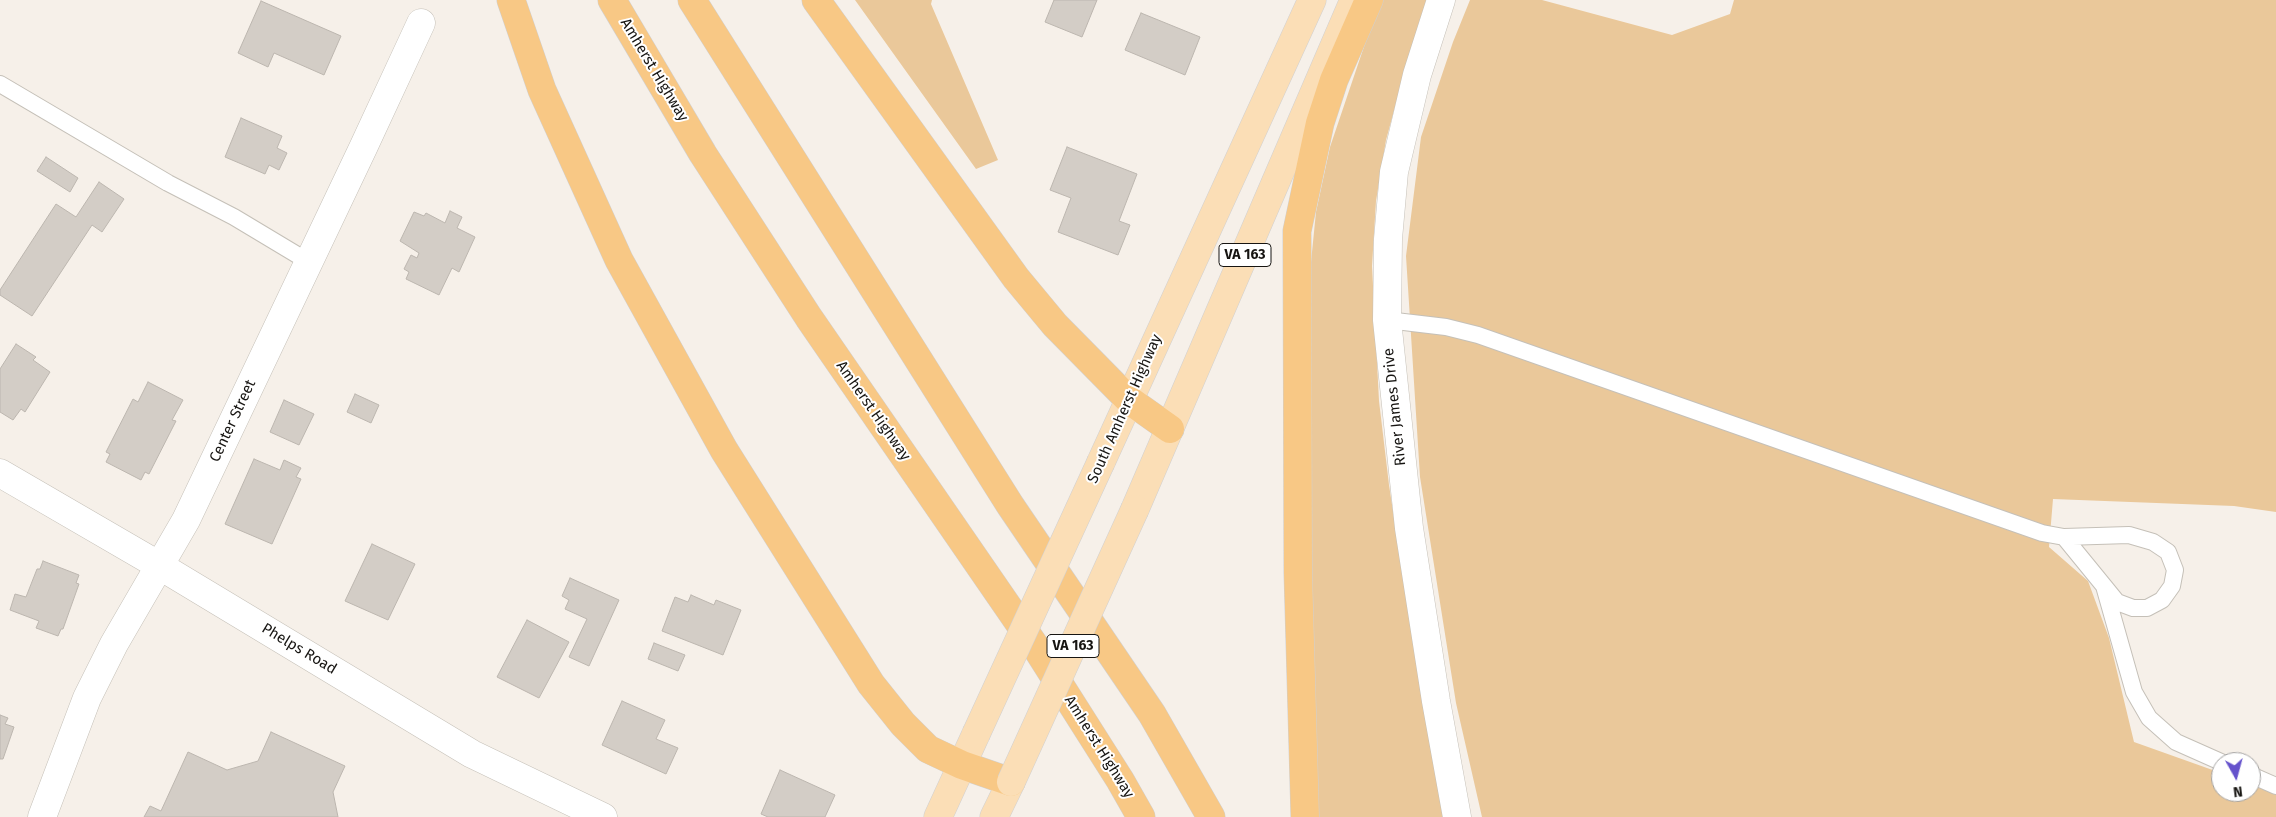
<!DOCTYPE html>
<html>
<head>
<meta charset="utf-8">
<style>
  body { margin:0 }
  #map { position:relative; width:2276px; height:817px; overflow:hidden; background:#f6f0e9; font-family:"Fira Sans",sans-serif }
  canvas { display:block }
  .north { position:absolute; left:2211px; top:752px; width:50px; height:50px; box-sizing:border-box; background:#fff; border:1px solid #a2a1a0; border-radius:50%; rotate:173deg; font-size:14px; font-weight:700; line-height:20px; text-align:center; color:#171512 }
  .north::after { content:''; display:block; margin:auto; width:18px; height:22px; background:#6552cc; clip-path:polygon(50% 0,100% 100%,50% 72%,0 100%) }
</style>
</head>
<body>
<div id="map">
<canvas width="2276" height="817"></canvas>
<div class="north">N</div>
</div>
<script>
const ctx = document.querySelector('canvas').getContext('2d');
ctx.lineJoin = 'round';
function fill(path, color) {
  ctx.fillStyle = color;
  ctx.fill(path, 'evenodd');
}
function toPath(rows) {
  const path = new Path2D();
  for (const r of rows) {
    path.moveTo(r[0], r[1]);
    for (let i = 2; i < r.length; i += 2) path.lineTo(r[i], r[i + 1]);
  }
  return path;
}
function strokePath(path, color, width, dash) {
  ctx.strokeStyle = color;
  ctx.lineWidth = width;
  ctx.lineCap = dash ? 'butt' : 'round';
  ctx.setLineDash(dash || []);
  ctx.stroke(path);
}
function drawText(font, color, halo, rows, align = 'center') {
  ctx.font = font + ' "Fira Sans",sans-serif';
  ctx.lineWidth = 4;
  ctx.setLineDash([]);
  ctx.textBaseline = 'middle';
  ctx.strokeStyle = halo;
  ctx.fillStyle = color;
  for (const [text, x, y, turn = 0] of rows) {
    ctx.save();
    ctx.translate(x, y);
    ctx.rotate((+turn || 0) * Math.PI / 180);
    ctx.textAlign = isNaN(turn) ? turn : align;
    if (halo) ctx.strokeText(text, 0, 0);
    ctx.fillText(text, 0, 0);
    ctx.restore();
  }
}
const green = toPath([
  [855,0,932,0,931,4,998,160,976,169],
  [1382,0,1427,0,1410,52,1386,140,1376,201,1372,266,1379,401,1389,485,1417,668,1445,817,1315,817,1309,561,1310,272,1316,212,1330,147,1372,23],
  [1470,0,1542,0,1672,35,1730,14,1734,0,2276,0,2276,512,2234,506,2053,499,2049,547,2088,581,2109,638,2134,742,2221,773,2221,792,2251,792,2251,784,2276,793,2276,817,1482,817,1456,703,1420,477,1406,256,1421,137,1453,42]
]);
const building = toPath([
  [1054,0,1097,0,1082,37,1045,22,1054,0],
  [261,1,341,36,324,75,274,53,268,67,238,53,261,1],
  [1141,13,1200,37,1185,75,1125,50,1141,13],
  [241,118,282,136,277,148,287,153,279,170,269,165,265,174,225,157,241,118],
  [1067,147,1137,174,1119,221,1130,225,1118,255,1058,232,1071,198,1050,190,1067,147],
  [46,157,78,178,70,192,37,171,46,157],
  [99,182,124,199,102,232,92,225,32,316,0,295,0,290,56,204,76,217,99,182],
  [450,211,462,217,457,228,475,237,459,272,452,268,439,295,406,279,409,272,404,269,411,255,417,258,419,253,400,241,414,212,424,216,426,213,445,223,450,211],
  [16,344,36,357,33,360,50,372,25,412,21,409,13,420,0,412,0,369,16,344],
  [148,382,183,400,172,420,176,421,149,474,145,472,141,480,106,462,110,454,106,452,133,399,138,402,148,382],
  [355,394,379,405,371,423,347,412,355,394],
  [284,400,314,414,299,445,270,432,284,400],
  [254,459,280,470,284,460,301,468,296,477,301,479,272,544,225,524,254,459],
  [372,544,415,564,388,620,345,601,372,544],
  [43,561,79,575,76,583,79,584,63,629,61,629,58,636,36,628,39,621,10,610,15,594,26,597,37,569,40,569,43,561],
  [570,578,619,600,589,666,569,657,587,619,565,609,569,600,562,596,570,578],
  [691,595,714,605,716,600,741,610,723,655,662,631,675,597,688,602,691,595],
  [527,620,569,642,539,698,497,677,527,620],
  [654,643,685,655,678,671,648,659,654,643],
  [622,701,665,720,656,739,678,748,666,774,602,745,622,701],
  [0,715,8,718,5,724,14,727,3,759,0,759,0,715],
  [271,732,345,766,333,792,338,817,144,817,150,806,161,811,188,752,227,770,258,761,271,732],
  [780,770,835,795,825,817,768,817,761,814,780,770]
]);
const lane = toPath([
  [0,84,168,183,234,217,309,262],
  [1387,320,1446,327,1478,335,2042,533,2064,537,2129,535,2153,542,2168,552,2175,570,2172,586,2162,600,2147,608,2133,608,2117,602,2104,586],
  [2064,537,2104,586,2134,692,2149,718,2176,742,2221,762],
  [2251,775,2276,786]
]);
const street = toPath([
  [1441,0,1417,75,1394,172,1388,239,1387,320,1409,528,1436,701,1457,817],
  [0,473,160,566,472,754,603,817],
  [42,817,87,698,114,644,186,520,363,148,421,23]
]);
const primary = toPath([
  [1101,462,1312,0],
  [1135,509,1354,0],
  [938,817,976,734],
  [994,817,1011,782]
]);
const highway = toPath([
  [511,0,542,90,619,260,724,450,871,684,903,724,928,749,962,765,1011,782],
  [612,0,703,154,809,318,1037,649,1120,780,1141,817],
  [692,0,1010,505,1152,714,1211,817],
  [816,0,1016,278,1055,325,1129,400,1170,429],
  [1305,817,1298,572,1297,231,1320,123,1334,80,1369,0]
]);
const primaryBridge = toPath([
  [976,734,1101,462],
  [1011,782,1135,509]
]);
const shields = [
  [1245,255,52],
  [1073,646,52]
];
const shieldNames = [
  ["VA 163",1245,255],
  ["VA 163",1073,646]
];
const streetNames = [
  ["Amherst Highway",654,70,59],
  ["River James Drive",1395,407,-96],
  ["South Amherst Highway",1125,409,-66],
  ["Amherst Highway",873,411,55],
  ["Center Street",233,421,-65],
  ["Phelps Road",299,649,31],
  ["Amherst Highway",1099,747,58]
];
fill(green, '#eac89a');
fill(building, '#d3cdc6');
strokePath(building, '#bcb6af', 1);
strokePath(lane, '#c5c0b8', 18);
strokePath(street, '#c5c0b8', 29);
strokePath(primary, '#d1d0d0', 29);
strokePath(highway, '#d1d0d0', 29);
strokePath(lane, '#fff', 16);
strokePath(street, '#fff', 28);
strokePath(primary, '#fbdeb6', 28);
strokePath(highway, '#f8c885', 28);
strokePath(primaryBridge, '#d1d0d0', 29, []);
strokePath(primaryBridge, '#fbdeb6', 28);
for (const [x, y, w] of shields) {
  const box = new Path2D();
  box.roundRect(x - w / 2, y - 11.5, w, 23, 4);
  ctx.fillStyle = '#fff';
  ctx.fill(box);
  strokePath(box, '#171512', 1);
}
drawText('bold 14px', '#171512', null, shieldNames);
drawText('15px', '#171512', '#fff', streetNames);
</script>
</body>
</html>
